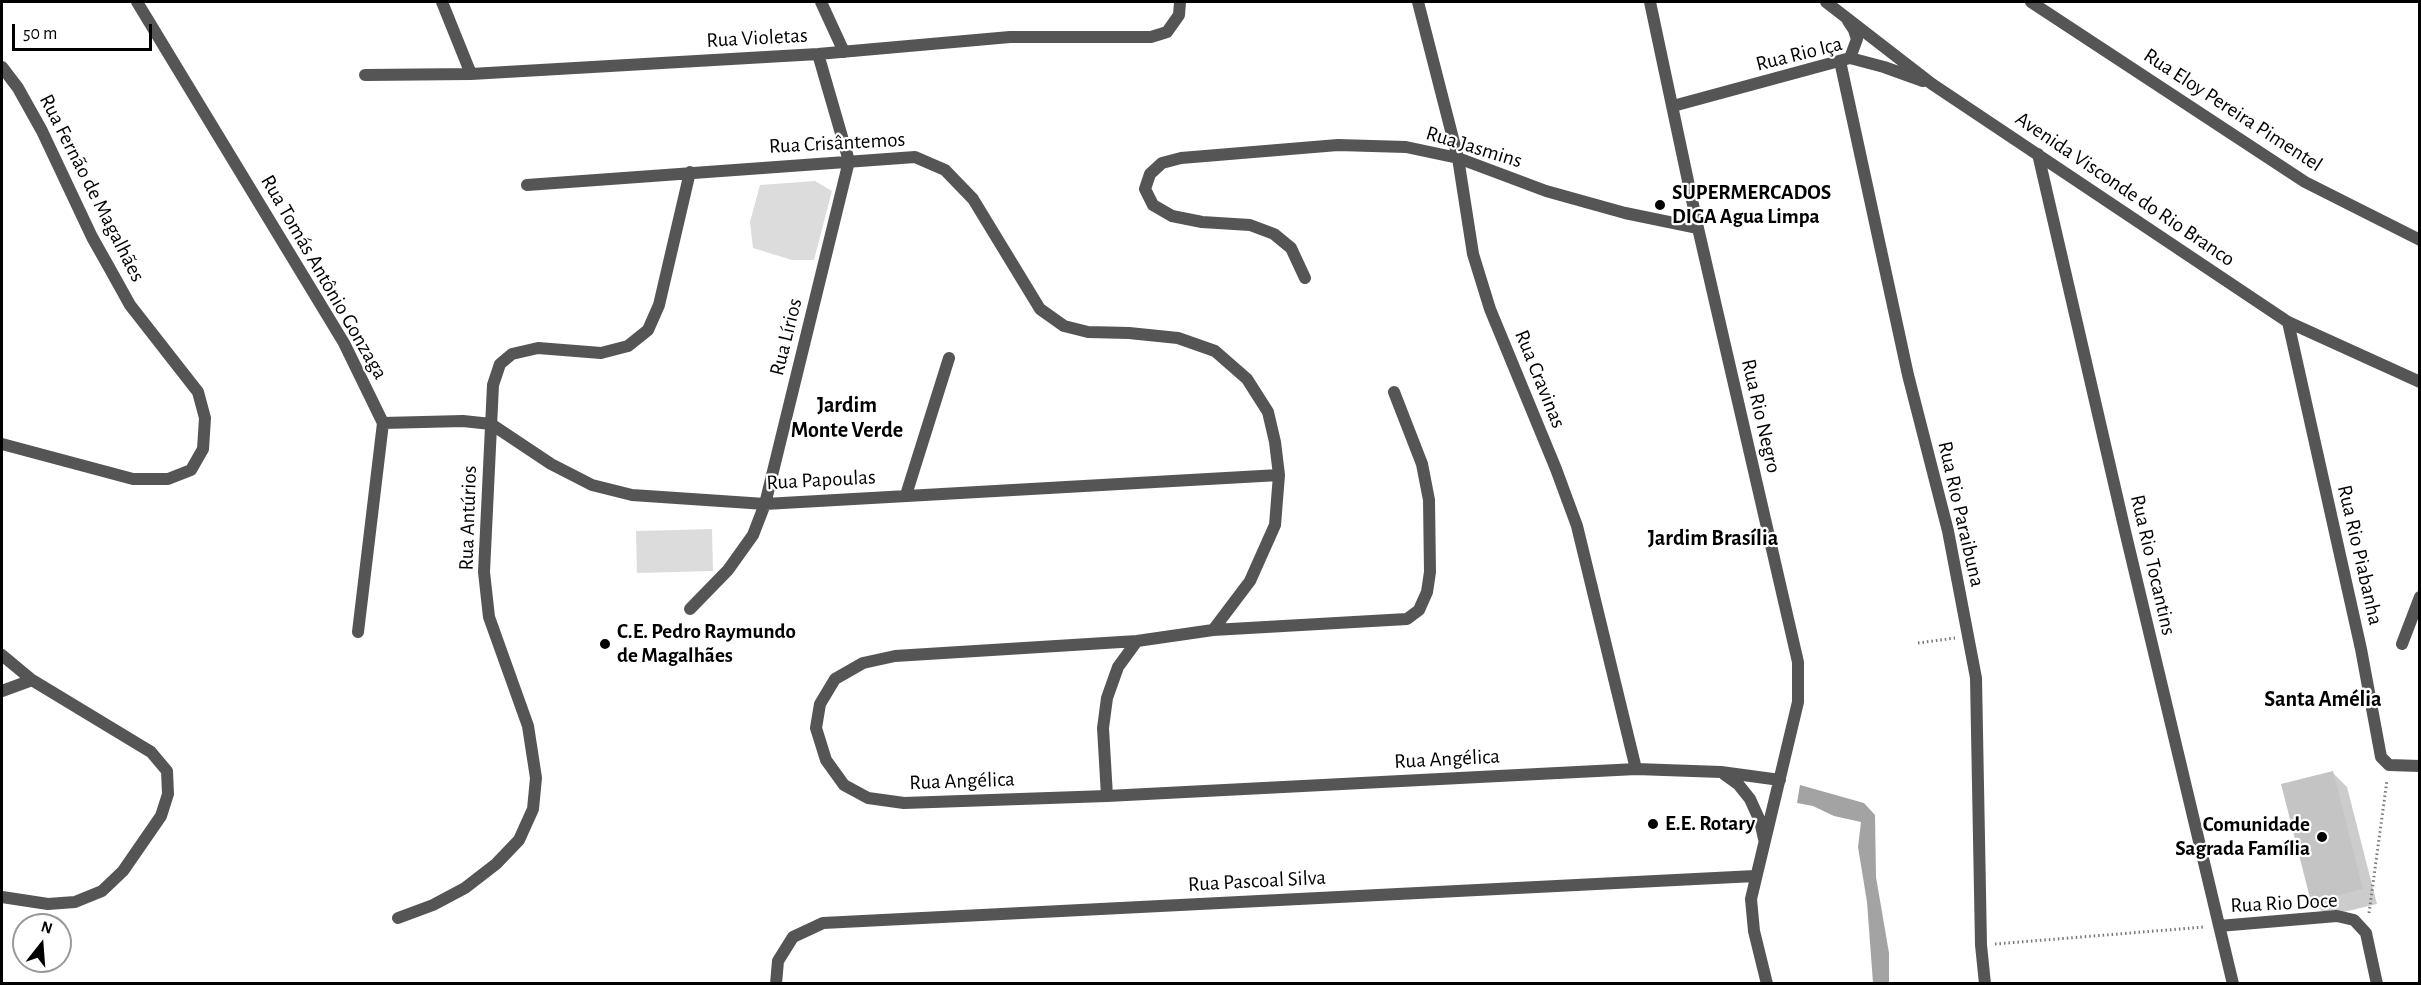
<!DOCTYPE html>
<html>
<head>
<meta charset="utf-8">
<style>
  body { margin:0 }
  #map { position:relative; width:2421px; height:985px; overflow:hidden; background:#fff; font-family:"Alegreya Sans",sans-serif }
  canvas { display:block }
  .frame { position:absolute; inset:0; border:3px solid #000; pointer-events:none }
  .north { position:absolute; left:12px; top:913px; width:60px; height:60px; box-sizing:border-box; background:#fff; border:2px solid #999; border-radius:50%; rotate:17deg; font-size:16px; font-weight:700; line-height:24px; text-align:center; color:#000 }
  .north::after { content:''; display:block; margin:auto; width:21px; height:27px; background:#000; clip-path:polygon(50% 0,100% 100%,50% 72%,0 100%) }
  .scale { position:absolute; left:12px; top:24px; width:140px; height:27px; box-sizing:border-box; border:3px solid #000; border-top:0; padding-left:8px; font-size:18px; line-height:21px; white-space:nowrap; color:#000; -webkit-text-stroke:4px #fff; paint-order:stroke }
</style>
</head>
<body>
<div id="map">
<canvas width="2421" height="985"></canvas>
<div class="frame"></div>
<div class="north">N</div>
<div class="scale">50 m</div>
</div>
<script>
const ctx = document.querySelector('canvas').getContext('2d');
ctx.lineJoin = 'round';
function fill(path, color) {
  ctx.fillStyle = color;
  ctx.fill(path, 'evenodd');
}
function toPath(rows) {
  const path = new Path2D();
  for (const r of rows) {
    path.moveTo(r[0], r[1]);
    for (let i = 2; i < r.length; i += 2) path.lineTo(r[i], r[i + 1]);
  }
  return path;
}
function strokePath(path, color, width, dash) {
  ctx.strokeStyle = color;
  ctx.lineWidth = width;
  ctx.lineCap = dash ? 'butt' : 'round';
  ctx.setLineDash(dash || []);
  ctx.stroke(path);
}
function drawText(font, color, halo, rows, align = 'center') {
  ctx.font = font + ' "Alegreya Sans",sans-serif';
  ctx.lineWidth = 4.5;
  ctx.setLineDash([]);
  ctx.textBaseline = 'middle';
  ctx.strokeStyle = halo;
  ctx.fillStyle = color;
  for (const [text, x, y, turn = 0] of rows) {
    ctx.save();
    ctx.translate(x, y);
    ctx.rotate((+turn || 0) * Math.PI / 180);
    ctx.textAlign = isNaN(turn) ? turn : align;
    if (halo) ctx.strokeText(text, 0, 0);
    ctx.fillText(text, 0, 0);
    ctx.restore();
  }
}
const green = toPath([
  [815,181,832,191,814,260,792,260,753,248,750,222,760,185],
  [712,529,713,571,637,573,636,531]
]);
const water = toPath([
  [1800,785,1864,803,1875,815,1876,877,1889,953,1889,983,1873,983,1867,902,1858,847,1861,822,1834,816,1813,806,1797,803]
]);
const shadow = toPath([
  [2332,772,2347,787,2377,904,2327,916,2313,902,2283,785]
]);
const building = toPath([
  [2333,771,2363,889,2311,902,2281,784]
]);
const path = toPath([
  [1918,643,1955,638],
  [2369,913,2387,780],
  [1995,944,2204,927]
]);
const minor = toPath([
  [137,2,344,343,383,423,358,632],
  [442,2,471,74],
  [821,2,844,52],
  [1418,2,1458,158,1473,254,1490,309,1556,469,1577,526,1636,769],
  [1650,2,1698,228,1798,662,1798,702,1751,899,1754,931,1767,984],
  [1826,2,1932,84,2288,322,2420,382],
  [2031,2,2305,182,2420,240],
  [1848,21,1854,30,1857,39,1850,58],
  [1840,61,1908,375,1948,531,1976,678,1981,945,1985,984],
  [2,67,18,88,42,131,92,237,110,269,130,305,198,392,205,418,203,449,191,470,168,479,133,479,2,444],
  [365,75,471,74,818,54,1010,37,1151,37,1167,32,1179,15,1180,2],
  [1673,106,1850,58,1884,67,1923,81],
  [2038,154,2125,531,2233,984],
  [527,185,915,157,945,170,973,199,1040,309,1064,326,1088,332,1129,333,1178,338,1215,351,1247,379,1268,412,1275,442,1279,475,1275,525,1250,581,1213,630],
  [1305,278,1291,248,1274,234,1250,225,1202,222,1172,216,1153,205,1145,189,1150,174,1162,163,1181,158,1338,145,1406,147,1458,158,1546,191,1625,213,1698,228],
  [2288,322,2361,649,2381,757,2389,765,2420,766],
  [1394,392,1422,464,1429,500,1430,572,1427,592,1419,610,1407,619,1213,630,1137,641,895,656,863,663,835,679,820,704,816,728,826,760,844,785,868,798,904,803,1107,796,1636,769,1721,772,1780,780],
  [383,423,463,421,491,424,551,464,592,485,632,495,765,504,1279,475],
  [906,495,949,358],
  [690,609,728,570,753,535,765,504,849,161,818,54],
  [2402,644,2420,597],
  [2,655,32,680,151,752,167,771,168,794,161,816,123,871,102,891,75,902,48,904,2,897],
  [2,691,32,680],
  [1724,774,1738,784,1750,799,1760,821,1764,839],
  [1107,796,1103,728,1107,698,1118,667,1137,641],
  [398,918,433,905,465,888,496,864,519,840,533,809,536,778,528,726,489,617,484,572,493,385,500,364,512,354,538,348,601,353,628,346,648,330,659,305,690,172],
  [2219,926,2337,916,2354,920,2366,933,2377,984],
  [776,984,778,961,793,937,823,923,1755,876]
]);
const markers = [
  [1660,205,6,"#000"],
  [605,644,6,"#000"],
  [1653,824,6,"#000"],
  [2322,837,6,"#000"]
];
const streetNames = [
  ["Rua Violetas",757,38,-3],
  ["Rua Rio Iça",1799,54,-14],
  ["Rua Eloy Pereira Pimentel",2233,110,33],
  ["Rua Crisântemos",837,143,-3],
  ["Rua Jasmins",1474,147,17],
  ["Rua Fernão de Magalhães",92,188,63],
  ["Avenida Visconde do Rio Branco",2125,189,34],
  ["Rua Tomás Antônio Gonzaga",324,277,60],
  ["Rua Lírios",786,337,-76],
  ["Rua Cravinas",1540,379,68],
  ["Rua Rio Negro",1761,416,77],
  ["Rua Papoulas",821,480,-3],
  ["Rua Rio Paraibuna",1961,514,77],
  ["Rua Antúrios",468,518,-88],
  ["Rua Rio Piabanha",2360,555,77],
  ["Rua Rio Tocantins",2153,565,77],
  ["Rua Angélica",1447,759,-3],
  ["Rua Angélica",962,781,-2],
  ["Rua Pascoal Silva",1257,881,-3],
  ["Rua Rio Doce",2284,903,-3]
];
const poiNames = [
  ["SUPERMERCADOS",1672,193],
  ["DIGA Agua Limpa",1672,217],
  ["C.E. Pedro Raymundo",617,632],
  ["de Magalhães",617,656],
  ["E.E. Rotary",1665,824],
  ["Comunidade",2310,825,"right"],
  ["Sagrada Família",2310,849,"right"]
];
const neighbourhoodNames = [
  ["Jardim",847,405],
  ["Monte Verde",847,430],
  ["Jardim Brasília",1713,538],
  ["Santa Amélia",2323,699]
];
fill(green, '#dcdcdc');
fill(water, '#a3a3a3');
fill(shadow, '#0003');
fill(building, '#c4c4c4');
strokePath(path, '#777', 3, [1.5, 3]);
strokePath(minor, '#555', 12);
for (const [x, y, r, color] of markers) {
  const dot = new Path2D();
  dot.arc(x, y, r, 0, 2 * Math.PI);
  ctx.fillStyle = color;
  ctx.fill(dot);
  strokePath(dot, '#fff', 2);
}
drawText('21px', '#000', '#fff', streetNames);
drawText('bold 21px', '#000', '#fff', poiNames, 'left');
drawText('bold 22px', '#000', '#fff', neighbourhoodNames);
</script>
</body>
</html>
